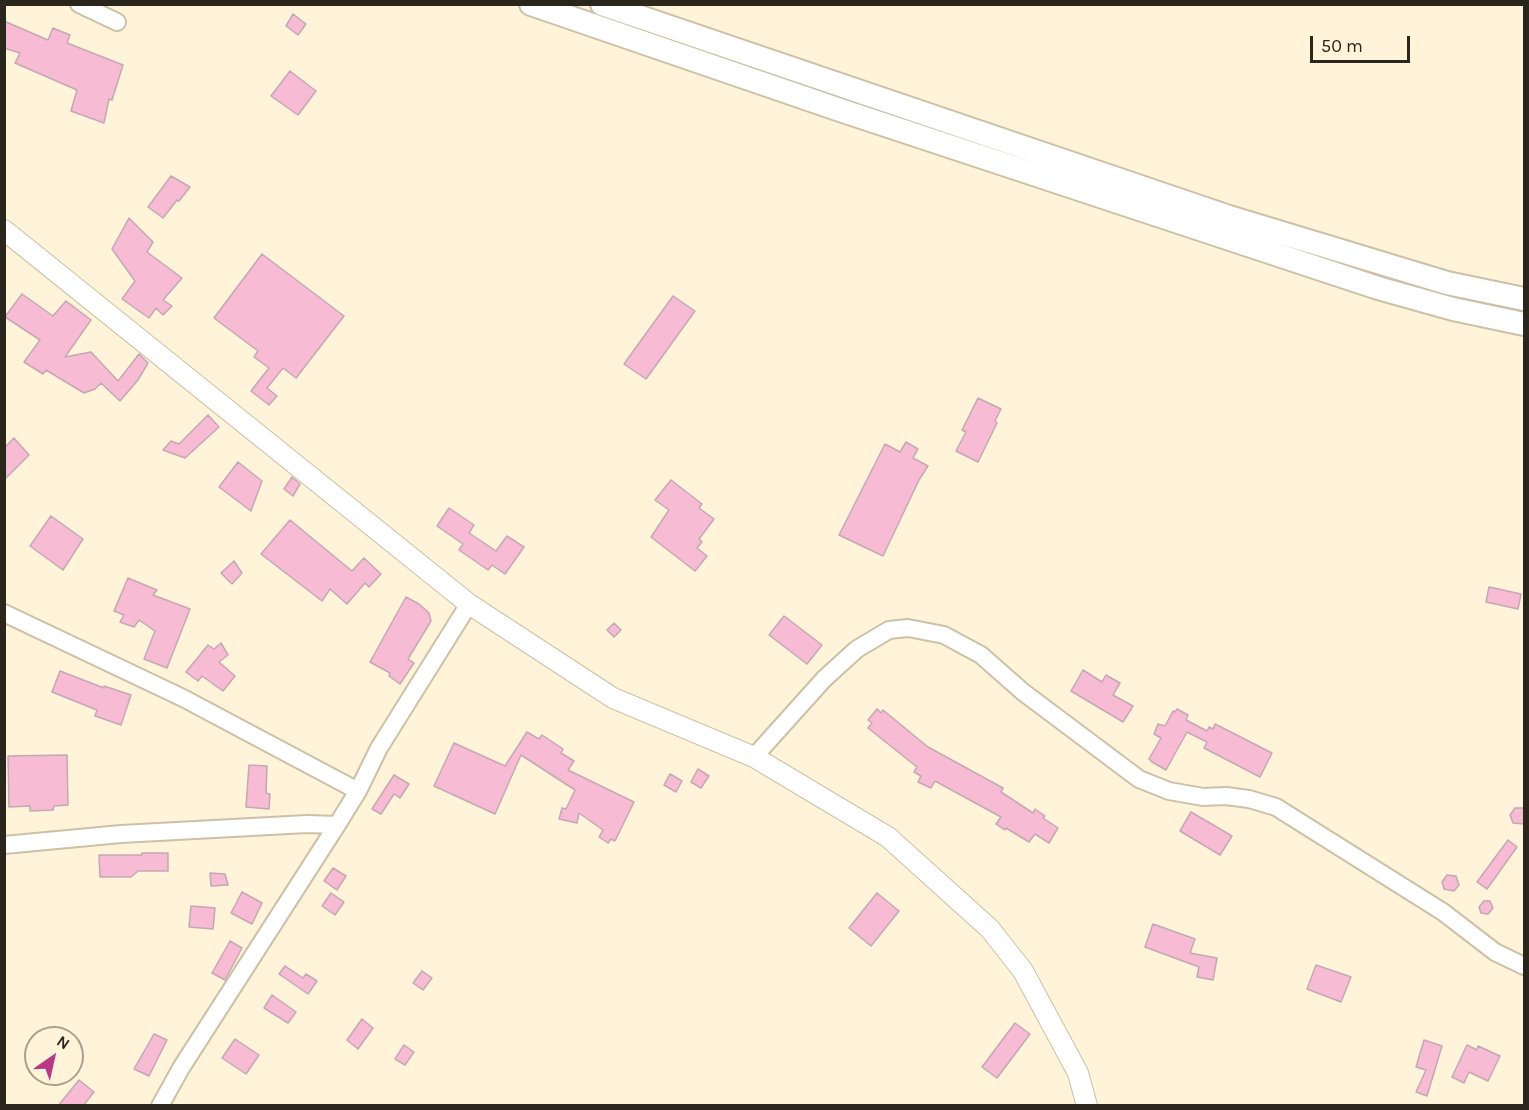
<!DOCTYPE html>
<html>
<head>
<meta charset="utf-8">
<style>
  body { margin:0 }
  #map { position:relative; width:1529px; height:1110px; overflow:hidden; background:#fff3d9; font-family:Karla,sans-serif }
  canvas { display:block }
  .frame { position:absolute; inset:0; border:6px solid #2a261c; pointer-events:none }
  .north { position:absolute; left:24px; top:1026px; width:60px; height:60px; box-sizing:border-box; background:#fff3d9; border:2px solid #aaa18d; border-radius:50%; rotate:34deg; font-size:16px; font-weight:700; line-height:24px; text-align:center; color:#2a261c }
  .north::after { content:''; display:block; margin:auto; width:21px; height:27px; background:#b83985; clip-path:polygon(50% 0,100% 100%,50% 72%,0 100%) }
  .scale { position:absolute; left:1310px; top:36px; width:100px; height:27px; box-sizing:border-box; border:3px solid #2a261c; border-top:0; padding-left:8px; font-size:18px; line-height:21px; white-space:nowrap; color:#2a261c; -webkit-text-stroke:4px #fff3d9; paint-order:stroke }
</style>
</head>
<body>
<div id="map">
<canvas width="1529" height="1110"></canvas>
<div class="frame"></div>
<div class="north">N</div>
<div class="scale">50 m</div>
</div>
<script>
const ctx = document.querySelector('canvas').getContext('2d');
ctx.lineJoin = 'round';
function fill(path, color) {
  ctx.fillStyle = color;
  ctx.fill(path, 'evenodd');
}
function toPath(rows) {
  const path = new Path2D();
  for (const r of rows) {
    path.moveTo(r[0], r[1]);
    for (let i = 2; i < r.length; i += 2) path.lineTo(r[i], r[i + 1]);
  }
  return path;
}
function strokePath(path, color, width, dash) {
  ctx.strokeStyle = color;
  ctx.lineWidth = width;
  ctx.lineCap = dash ? 'butt' : 'round';
  ctx.setLineDash(dash || []);
  ctx.stroke(path);
}
const building = toPath([
  [293,14,306,24,298,35,286,26,293,14],
  [4,21,48,40,53,28,70,35,67,43,123,65,112,100,109,99,104,123,71,111,77,90,15,63,20,53,4,48,4,21],
  [290,71,316,91,298,115,271,96,290,71],
  [171,176,190,187,179,201,177,200,163,218,148,207,171,176],
  [129,218,153,242,147,252,182,278,163,300,172,306,163,315,156,308,149,318,122,299,135,281,112,249,129,218],
  [262,254,344,316,296,378,283,368,267,388,277,396,269,405,251,391,269,368,254,357,258,351,214,318,262,254],
  [22,294,53,316,66,301,91,320,65,357,91,352,118,381,139,354,148,363,138,380,120,401,101,383,95,389,84,393,46,370,43,374,24,362,40,340,5,317,22,294],
  [673,296,695,311,646,379,624,364,673,296],
  [978,398,1001,409,995,421,997,423,978,462,956,451,966,432,962,430,978,398],
  [208,415,219,427,185,458,163,450,171,441,179,444,208,415],
  [14,438,29,455,4,480,4,448,14,438],
  [906,442,918,449,913,458,928,466,919,480,883,556,839,535,885,444,900,452,906,442],
  [238,462,262,481,251,511,219,487,238,462],
  [292,477,300,484,293,496,284,489,292,477],
  [671,480,702,504,699,508,714,519,699,539,702,542,697,548,707,556,695,571,651,537,669,510,655,500,671,480],
  [449,508,474,525,469,533,496,551,507,536,524,547,505,574,492,565,488,570,459,550,463,544,437,526,449,508],
  [51,516,83,539,63,570,30,546,51,516],
  [290,520,352,571,364,558,381,574,369,587,365,583,347,604,330,589,322,601,261,554,290,520],
  [234,561,242,573,232,584,221,573,234,561],
  [128,578,157,590,153,595,190,609,167,668,144,659,155,631,139,620,134,627,120,622,124,615,114,611,128,578],
  [1489,587,1521,594,1518,609,1486,602,1489,587],
  [406,597,419,604,429,613,431,621,408,659,414,663,400,684,389,676,390,673,370,662,406,597],
  [784,616,822,645,807,664,769,635,784,616],
  [614,623,621,630,614,637,607,630,614,623],
  [221,643,228,655,219,662,235,676,223,691,202,676,198,681,186,672,208,645,214,649,221,643],
  [1083,670,1102,682,1106,675,1120,683,1113,695,1133,706,1123,722,1071,691,1083,670],
  [60,671,104,688,104,686,131,695,121,725,95,716,97,710,52,692,60,671],
  [877,709,881,713,883,710,928,747,1003,788,1001,792,1033,813,1035,809,1045,816,1043,818,1058,828,1049,843,1035,834,1029,842,1006,828,1005,830,996,824,1001,817,935,781,931,788,918,782,921,776,914,772,917,767,868,728,872,723,868,720,877,709],
  [1177,709,1188,715,1186,720,1207,731,1209,727,1213,729,1215,724,1272,753,1260,777,1204,748,1207,742,1187,732,1166,770,1152,762,1149,759,1161,738,1154,734,1158,724,1165,726,1173,711,1175,712,1177,709],
  [527,732,539,739,542,735,563,749,561,753,574,761,568,770,634,802,615,841,611,839,608,843,599,837,603,830,579,813,577,823,559,819,562,808,566,809,575,790,521,755,495,814,434,786,454,743,505,766,527,732],
  [67,755,68,805,54,806,53,810,30,811,30,806,9,807,8,756,67,755],
  [249,765,267,766,266,793,270,794,269,809,246,807,249,765],
  [698,769,709,776,701,788,691,782,698,769],
  [670,774,682,781,676,792,664,785,670,774],
  [394,775,409,784,400,798,394,794,381,814,372,809,394,775],
  [1515,808,1524,808,1524,824,1513,823,1510,815,1515,808],
  [1191,812,1232,836,1220,855,1180,831,1191,812],
  [1508,840,1517,847,1487,889,1477,882,1508,840],
  [142,853,168,853,168,871,138,871,131,877,100,877,99,855,142,855,142,853],
  [333,868,346,876,337,890,324,881,333,868],
  [210,873,225,874,228,885,211,886,210,873],
  [1447,875,1456,876,1459,885,1454,891,1444,889,1442,882,1447,875],
  [242,892,262,903,252,924,231,913,242,892],
  [331,893,344,902,335,915,322,906,331,893],
  [877,893,899,911,871,946,849,928,877,893],
  [1484,901,1490,901,1493,908,1488,914,1481,913,1479,907,1484,901],
  [191,906,215,908,213,929,189,927,191,906],
  [1153,924,1195,939,1190,953,1217,958,1213,980,1197,977,1199,967,1145,947,1153,924],
  [230,941,242,948,225,980,212,973,230,941],
  [1316,965,1351,977,1341,1002,1307,989,1316,965],
  [285,966,303,978,306,974,317,981,308,994,279,974,285,966],
  [422,971,432,978,423,990,413,983,422,971],
  [272,995,296,1012,288,1023,264,1008,272,995],
  [362,1019,373,1028,358,1049,347,1040,362,1019],
  [1015,1023,1030,1034,997,1078,982,1067,1015,1023],
  [154,1034,167,1040,149,1076,134,1069,154,1034],
  [235,1039,259,1055,246,1074,222,1058,235,1039],
  [1424,1040,1442,1046,1427,1096,1416,1092,1426,1070,1416,1067,1424,1040],
  [404,1045,414,1052,405,1065,395,1059,404,1045],
  [1467,1045,1477,1050,1478,1046,1500,1056,1488,1081,1469,1072,1464,1083,1452,1077,1467,1045],
  [79,1080,94,1092,83,1106,58,1106,79,1080]
]);
const minor = toPath([
  [79,4,117,22],
  [4,613,183,698,358,791],
  [754,757,824,679,857,649,889,630,908,628,944,635,981,655,1023,692,1139,779,1169,791,1203,797,1226,796,1249,799,1276,807,1443,912,1495,952,1524,966],
  [4,845,121,834,307,824,337,825],
  [160,1106,181,1068,337,825,358,791,379,748,469,604]
]);
const tertiary = toPath([
  [4,230,469,604,613,698,754,757,888,837,990,929,1023,971,1078,1073,1087,1106]
]);
const secondary = toPath([
  [531,4,840,110,1378,288,1453,309,1524,324],
  [602,4,1229,217,1447,283,1524,299]
]);
fill(building, '#f7bbd4');
strokePath(building, '#c5a8b3', 1.5);
strokePath(minor, '#ccc1a7', 20);
strokePath(tertiary, '#ccc1a7', 22);
strokePath(secondary, '#ccc1a7', 26);
strokePath(minor, '#fff', 16);
strokePath(tertiary, '#fff', 20);
strokePath(secondary, '#fff', 22);
</script>
</body>
</html>
